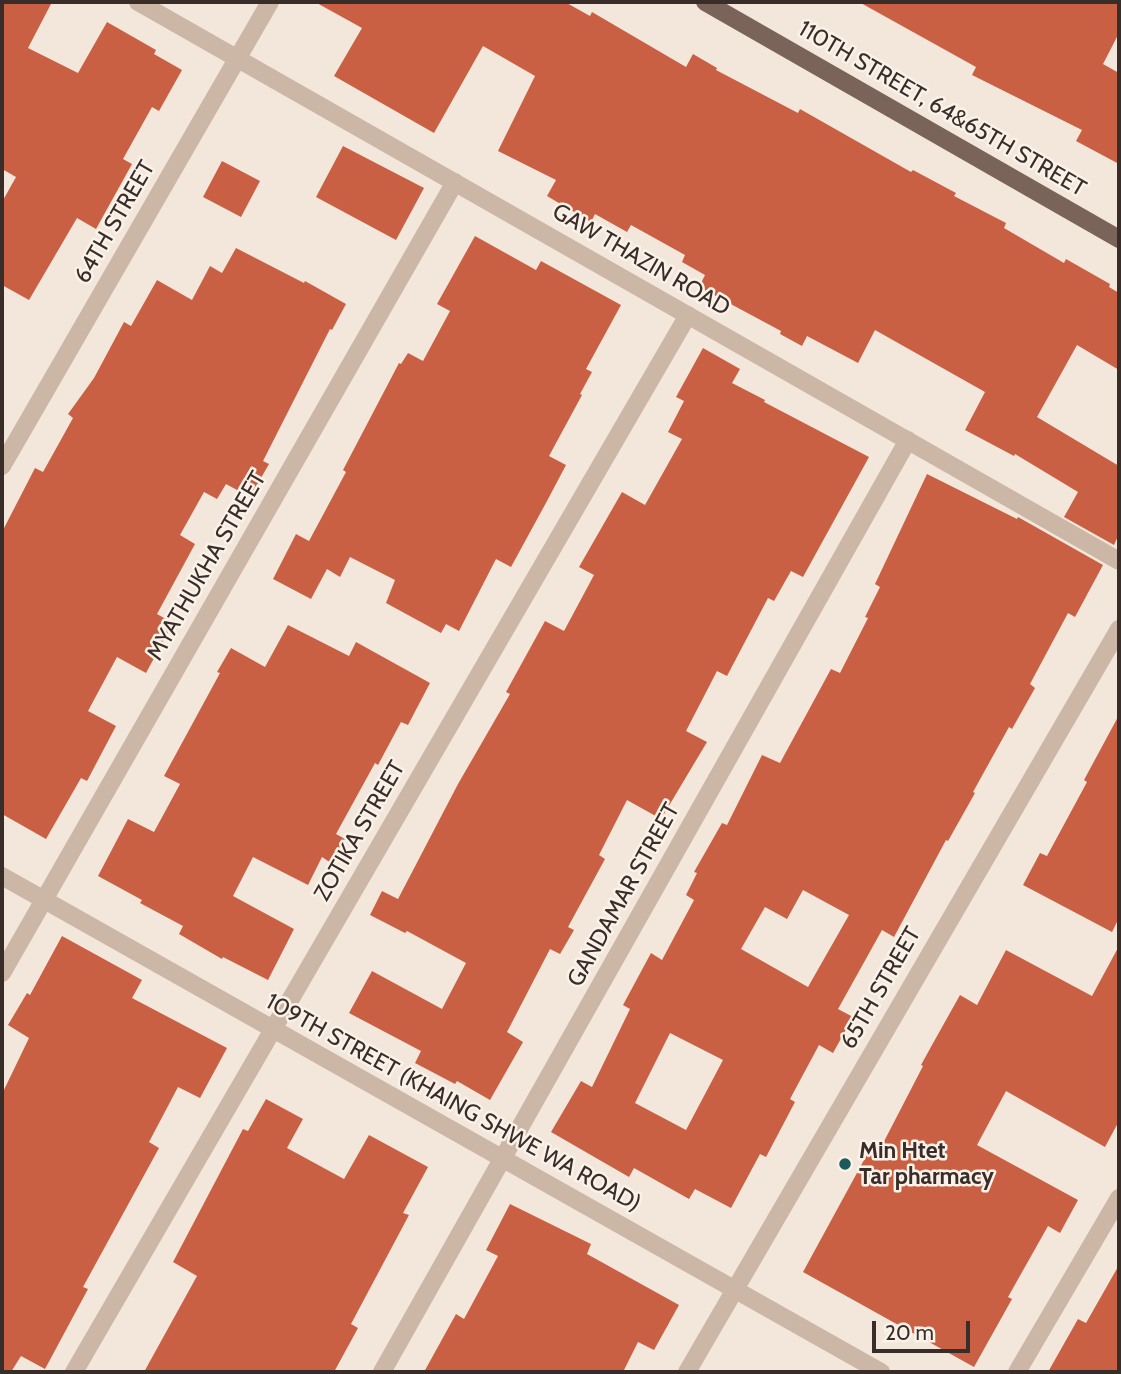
<!DOCTYPE html>
<html>
<head>
<meta charset="utf-8">
<style>
  body { margin:0 }
  #map { position:relative; width:1121px; height:1374px; overflow:hidden; background:#f3e7dc; font-family:Cabin,sans-serif }
  canvas { display:block }
  .frame { position:absolute; inset:0; border:4px solid #382d28; pointer-events:none }
  .scale { position:absolute; left:872px; top:1321px; width:98px; height:32px; box-sizing:border-box; border:4px solid #382d28; border-top:0; padding-left:9px; font-size:21px; line-height:24px; white-space:nowrap; color:#382d28; -webkit-text-stroke:5px #faf2e9; paint-order:stroke }
</style>
</head>
<body>
<div id="map">
<canvas width="1121" height="1374"></canvas>
<div class="frame"></div>
<div class="scale">20 m</div>
</div>
<script>
const ctx = document.querySelector('canvas').getContext('2d');
ctx.lineJoin = 'round';
function fill(path, color) {
  ctx.fillStyle = color;
  ctx.fill(path, 'evenodd');
}
function toPath(rows) {
  const path = new Path2D();
  for (const r of rows) {
    path.moveTo(r[0], r[1]);
    for (let i = 2; i < r.length; i += 2) path.lineTo(r[i], r[i + 1]);
  }
  return path;
}
function strokePath(path, color, width, dash) {
  ctx.strokeStyle = color;
  ctx.lineWidth = width;
  ctx.lineCap = dash ? 'butt' : 'round';
  ctx.setLineDash(dash || []);
  ctx.stroke(path);
}
function drawText(font, color, halo, rows, align = 'center') {
  ctx.font = font + ' Cabin,sans-serif';
  ctx.lineWidth = 5;
  ctx.setLineDash([]);
  ctx.textBaseline = 'middle';
  ctx.strokeStyle = halo;
  ctx.fillStyle = color;
  for (const [text, x, y, turn = 0] of rows) {
    ctx.save();
    ctx.translate(x, y);
    ctx.rotate((+turn || 0) * Math.PI / 180);
    ctx.textAlign = isNaN(turn) ? turn : align;
    if (halo) ctx.strokeText(text, 0, 0);
    ctx.fillText(text, 0, 0);
    ctx.restore();
  }
}
const building = toPath([
  [2,2,52,2,28,48,78,73,107,22,156,50,154,54,182,70,159,111,152,107,123,159,132,164,96,229,77,218,29,300,2,285,2,202,16,177,2,169],
  [315,2,565,2,590,16,592,12,686,67,693,54,717,68,716,70,798,113,800,109,911,172,913,170,956,193,954,196,1006,223,1004,228,1064,263,1066,259,1110,284,1109,287,1119,293,1119,370,1077,345,1037,417,1119,466,1119,534,1114,545,1064,517,1078,492,1015,454,1014,456,965,430,985,392,875,330,858,363,807,336,802,346,780,334,781,331,699,287,705,275,682,262,685,255,631,225,627,232,595,214,591,222,547,196,556,180,498,151,535,76,483,46,434,133,334,76,362,28],
  [859,2,1119,2,1119,33,1103,64,1119,73,1119,164,1076,141,1082,130,972,75,976,67],
  [343,146,424,188,396,240,316,197],
  [222,161,260,181,241,217,203,197],
  [475,236,536,270,541,261,621,305,586,369,592,372,580,394,582,395,549,456,566,465,547,501,511,567,496,559,459,631,446,624,441,633,386,603,395,580,350,557,340,577,327,569,311,599,273,579,296,534,309,541,346,472,343,470,399,363,401,364,408,353,423,361,450,311,437,304],
  [236,248,304,283,305,281,346,304,332,330,330,329,263,461,269,464,250,497,226,484,217,499,204,492,180,535,195,544,157,614,173,623,146,673,117,657,88,711,116,726,87,781,81,778,46,839,2,814,2,532,35,468,43,472,73,418,68,414,94,378,124,322,131,326,157,280,192,300,210,266,222,273],
  [703,348,740,369,732,383,765,400,764,402,869,457,803,577,791,571,774,601,768,598,727,676,717,671,686,731,707,742,661,819,627,800,599,855,605,859,568,927,574,930,560,954,550,949,507,1032,523,1042,490,1100,457,1081,455,1084,415,1063,421,1051,349,1013,372,971,442,1009,466,963,407,931,405,933,370,915,382,891,398,899,458,784,510,694,506,692,545,621,564,631,594,575,579,567,622,492,645,505,682,439,668,432,684,401,676,397],
  [927,474,1017,519,1018,517,1103,565,1075,617,1068,613,1030,684,1035,688,1012,729,1009,727,973,792,975,793,948,841,946,840,894,937,882,930,838,1009,853,1017,833,1053,819,1045,790,1099,795,1102,766,1157,760,1154,731,1208,695,1189,689,1199,634,1168,629,1177,551,1132,581,1081,592,1087,630,1009,623,1005,651,953,662,960,694,900,686,895,697,873,694,872,722,823,727,825,762,755,780,763,831,669,840,673,868,618,865,617,880,587,875,584],
  [803,890,849,915,808,987,741,949,765,907,787,919],
  [670,1033,723,1060,686,1130,635,1103],
  [288,625,349,656,356,642,430,683,408,725,401,722,378,765,375,763,336,834,345,839,331,863,322,857,308,885,253,857,233,896,294,929,268,980,223,957,222,959,179,934,183,926,140,903,142,900,98,876,128,819,154,832,180,784,164,776,220,673,217,672,231,648,265,667],
  [1119,715,1119,918,1112,932,1023,885,1040,853,1047,856,1087,782,1084,780],
  [62,936,142,980,132,998,227,1048,200,1098,178,1087,149,1142,159,1148,83,1287,88,1289,45,1369,21,1356,11,1372,2,1372,2,1094,29,1038,8,1025,27,993,30,995],
  [1119,946,1119,1121,1105,1147,1006,1091,977,1145,1078,1200,1060,1233,1048,1226,1008,1297,1012,1299,974,1367,803,1272,870,1149,878,1153,923,1066,921,1065,932,1045,960,995,977,1005,1006,950,1092,996],
  [266,1099,303,1119,287,1148,344,1179,369,1135,428,1167,403,1213,409,1215,351,1324,358,1328,334,1372,144,1372,197,1276,173,1262,243,1129,248,1131],
  [510,1204,591,1244,587,1254,679,1305,654,1350,638,1342,623,1372,424,1372,456,1314,464,1319,498,1256,486,1250],
  [1119,1265,1119,1372,1048,1372,1078,1319,1086,1323]
]);
const minor = toPath([
  [138,2,1119,561],
  [2,466,270,2],
  [2,876,881,1372],
  [2,973,455,182],
  [74,1372,688,315],
  [382,1372,908,440],
  [687,1372,1119,629],
  [1017,1372,1119,1198]
]);
const major = toPath([
  [705,2,1119,239]
]);
const markers = [
  [845,1164,7,"#1c595b"]
];
const streetNames = [
  ["110TH STREET, 64&65TH STREET",942,109,30],
  ["64TH STREET",115,222,-60],
  ["GAW THAZIN ROAD",641,260,30],
  ["MYATHUKHA STREET",207,566,-60],
  ["ZOTIKA STREET",360,831,-60],
  ["GANDAMAR STREET",624,895,-61],
  ["65TH STREET",881,988,-60],
  ["109TH STREET (KHAING SHWE WA ROAD)",453,1103,29]
];
const poiNames = [
  ["Min Htet",859,1151],
  ["Tar pharmacy",859,1177]
];
fill(building, '#ca6043');
strokePath(minor, '#ccb7a7', 18);
strokePath(major, '#7a6358', 18);
for (const [x, y, r, color] of markers) {
  const dot = new Path2D();
  dot.arc(x, y, r, 0, 2 * Math.PI);
  ctx.fillStyle = color;
  ctx.fill(dot);
  strokePath(dot, '#faf2e9', 2.5);
}
drawText('23px', '#382d28', '#faf2e9', streetNames);
drawText('bold 23px', '#382d28', '#faf2e9', poiNames, 'left');
</script>
</body>
</html>
